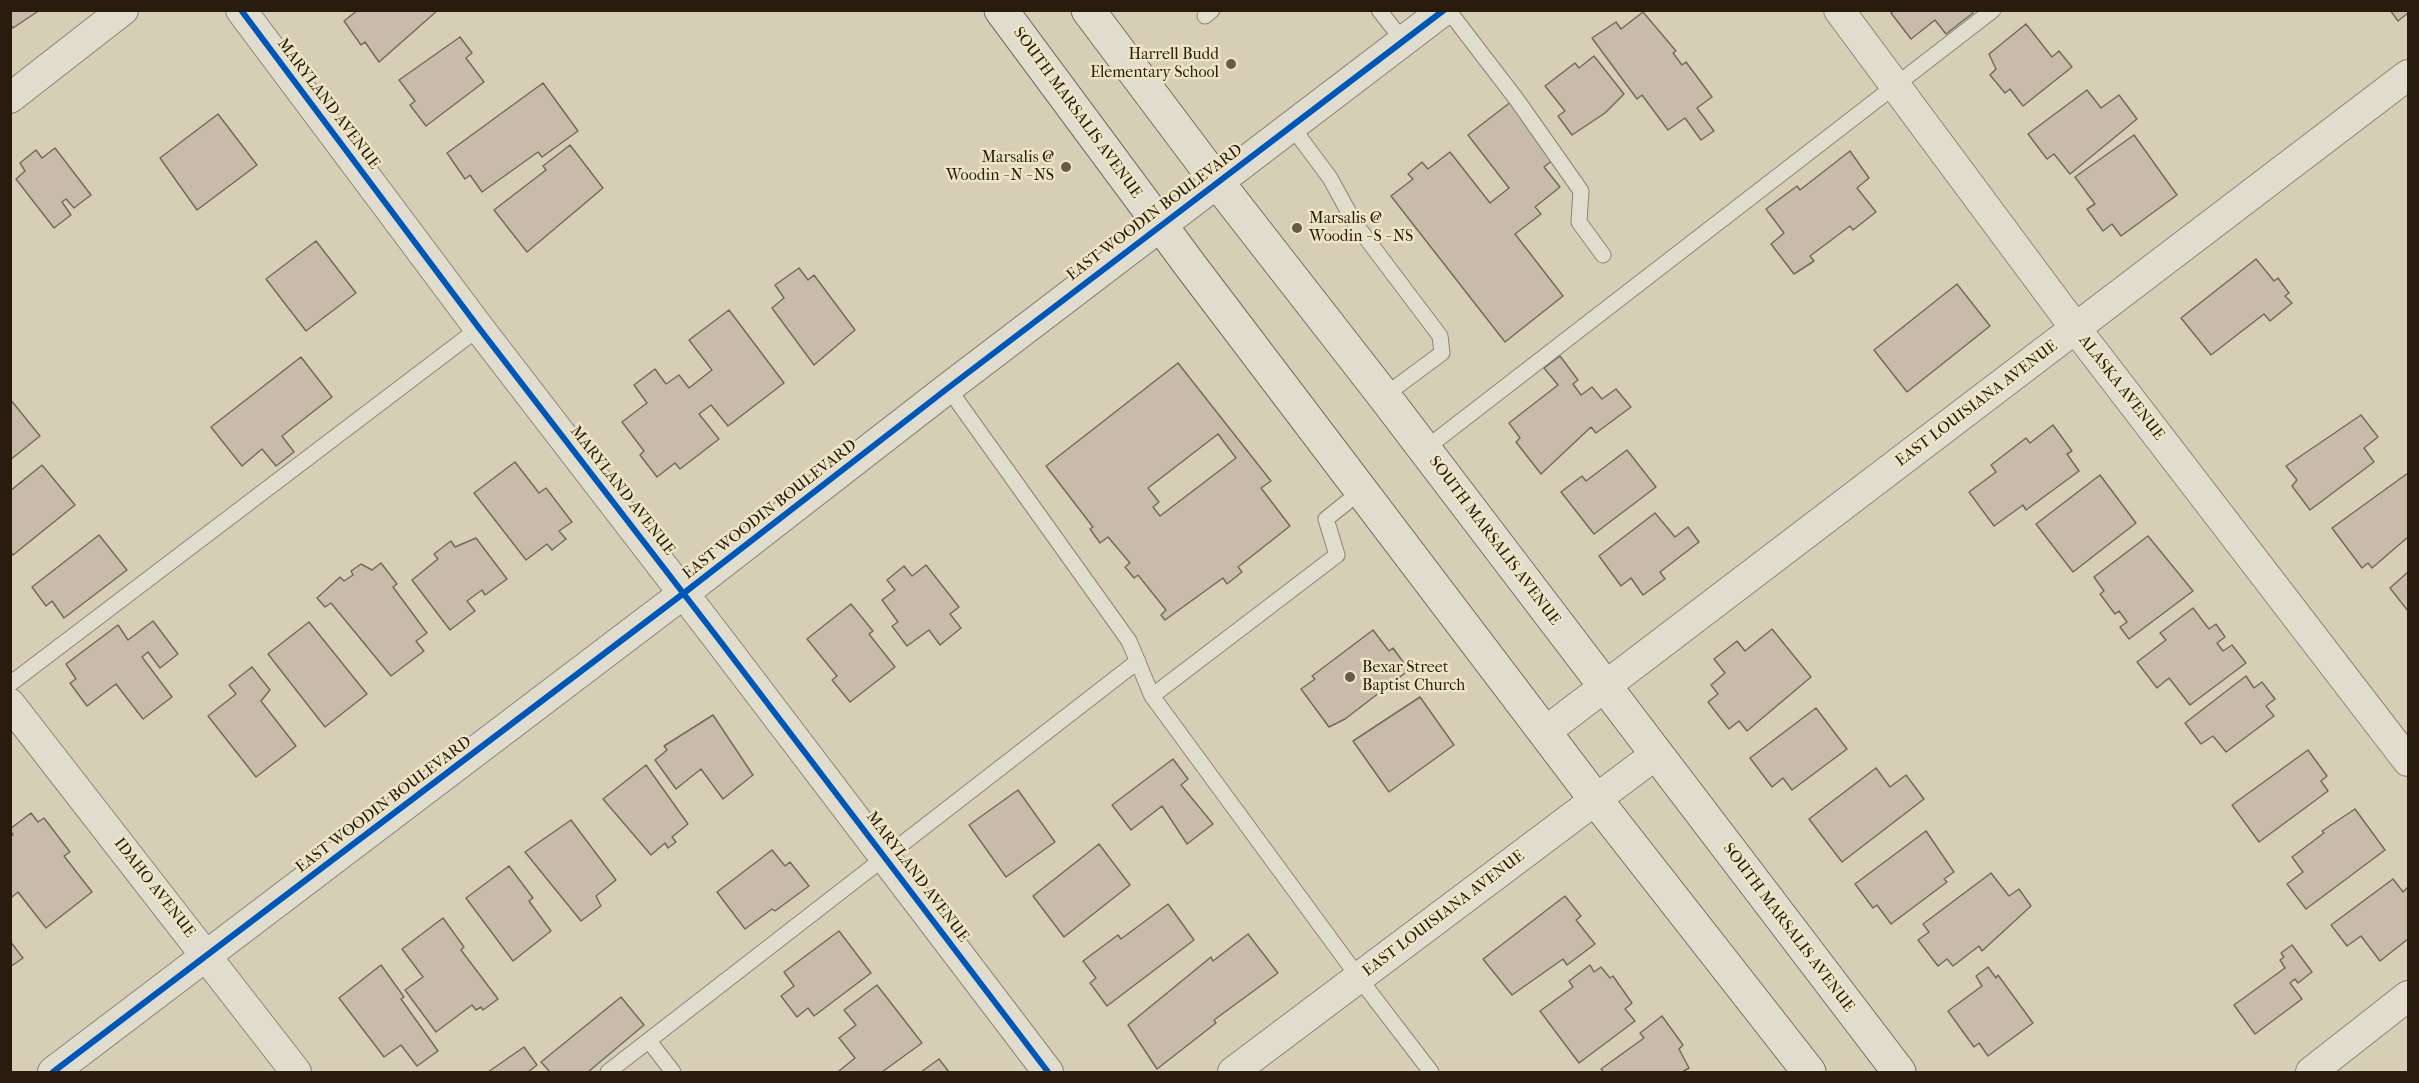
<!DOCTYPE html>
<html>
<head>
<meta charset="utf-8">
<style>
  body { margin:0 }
  #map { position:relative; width:2419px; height:1083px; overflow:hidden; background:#d7cfb5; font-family:"IM FELL French Canon",serif }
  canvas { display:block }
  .frame { position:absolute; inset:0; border:12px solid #291b0d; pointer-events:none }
</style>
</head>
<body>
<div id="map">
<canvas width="2419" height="1083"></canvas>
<div class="frame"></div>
</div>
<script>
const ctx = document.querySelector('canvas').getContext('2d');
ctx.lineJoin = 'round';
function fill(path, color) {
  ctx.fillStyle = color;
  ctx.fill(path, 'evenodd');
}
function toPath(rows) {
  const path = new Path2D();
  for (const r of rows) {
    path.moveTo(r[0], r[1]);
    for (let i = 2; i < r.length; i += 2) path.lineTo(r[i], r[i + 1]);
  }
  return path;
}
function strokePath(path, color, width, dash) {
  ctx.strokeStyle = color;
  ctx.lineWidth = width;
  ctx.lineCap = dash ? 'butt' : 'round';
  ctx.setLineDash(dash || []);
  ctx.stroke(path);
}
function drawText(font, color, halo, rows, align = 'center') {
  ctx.font = font + ' "IM FELL French Canon",serif';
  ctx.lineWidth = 5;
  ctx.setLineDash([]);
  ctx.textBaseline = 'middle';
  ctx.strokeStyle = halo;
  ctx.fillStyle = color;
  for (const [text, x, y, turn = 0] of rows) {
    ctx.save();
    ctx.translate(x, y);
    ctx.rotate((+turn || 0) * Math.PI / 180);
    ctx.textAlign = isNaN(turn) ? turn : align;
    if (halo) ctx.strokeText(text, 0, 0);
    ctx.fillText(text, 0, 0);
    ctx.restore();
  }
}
const building = toPath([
  [10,10,40,10,13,28,10,24,10,10],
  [358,10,438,10,379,62,365,42,361,45,344,21,358,10],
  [1895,10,1971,10,1973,13,1946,34,1935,20,1911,39,1891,13,1895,10],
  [2390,10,2408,10,2408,13,2398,21,2390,10],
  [1643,12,1676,51,1673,53,1682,65,1686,62,1712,97,1697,108,1714,131,1701,140,1685,118,1668,130,1642,95,1637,99,1592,38,1616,22,1621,29,1643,12],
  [2026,24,2052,57,2059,51,2072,67,2023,106,2010,89,2005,93,1990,75,1996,69,1989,54,2026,24],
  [460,37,472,53,466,58,484,82,426,126,410,105,415,101,399,80,460,37],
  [1594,56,1624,94,1605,113,1572,135,1558,116,1565,111,1545,86,1575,63,1579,68,1594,56],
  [543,83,578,131,542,157,538,152,482,192,470,175,465,179,447,153,543,83],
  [2087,90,2101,108,2119,95,2137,119,2070,174,2054,154,2047,159,2028,134,2087,90],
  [1512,101,1554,159,1544,167,1560,187,1535,207,1541,214,1515,234,1563,296,1505,342,1391,196,1413,179,1408,174,1422,162,1428,169,1450,152,1490,203,1509,188,1468,135,1512,101],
  [218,114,257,165,197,210,160,158,218,114],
  [2134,135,2177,195,2121,236,2112,224,2103,231,2087,209,2095,204,2075,177,2134,135],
  [570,145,603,188,527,252,494,210,546,170,543,166,570,145],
  [55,148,91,195,74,208,66,199,62,202,71,215,54,228,16,179,25,171,20,163,36,150,42,158,55,148],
  [1850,151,1869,178,1857,188,1876,212,1853,230,1850,226,1810,256,1814,261,1794,274,1771,244,1784,233,1766,209,1797,186,1800,190,1850,151],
  [316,241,356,293,306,331,266,279,316,241],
  [2256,259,2274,281,2278,278,2289,293,2285,296,2292,303,2270,321,2264,314,2211,355,2181,318,2256,259],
  [799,268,808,280,814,275,855,330,814,365,772,308,784,298,775,285,799,268],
  [1957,284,1990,326,1907,392,1874,350,1957,284],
  [729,310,784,383,728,426,711,405,699,414,719,439,680,469,675,463,657,477,640,455,644,451,622,422,647,403,634,385,655,369,666,384,679,375,689,388,712,370,689,340,729,310],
  [1560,356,1578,380,1573,384,1581,395,1592,387,1602,399,1616,389,1631,407,1596,433,1591,427,1541,474,1516,442,1520,438,1509,423,1558,385,1544,368,1560,356],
  [301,357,332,397,282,436,294,452,276,466,262,449,242,466,211,427,301,357],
  [1178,363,1271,481,1261,488,1290,526,1238,567,1242,572,1227,584,1223,578,1165,620,1161,615,1166,610,1138,575,1134,578,1125,567,1130,563,1108,537,1100,543,1090,529,1093,527,1046,466,1178,363],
  [1218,434,1236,458,1160,516,1153,507,1159,502,1148,488,1218,434],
  [10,399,40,436,10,460,10,399],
  [2361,415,2378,437,2364,448,2374,462,2310,510,2292,486,2297,480,2286,466,2361,415],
  [2053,425,2072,451,2067,454,2079,471,2026,510,2023,505,1994,526,1969,492,1996,472,1991,465,2026,438,2030,443,2053,425],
  [1627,450,1656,487,1594,534,1561,492,1582,476,1586,481,1627,450],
  [515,462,539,493,546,488,572,522,559,531,566,539,552,550,547,544,526,560,474,493,515,462],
  [42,465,75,505,13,555,10,551,10,491,42,465],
  [2408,473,2408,537,2372,568,2368,563,2362,568,2332,528,2408,473],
  [2100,475,2136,523,2073,572,2036,524,2100,475],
  [1655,513,1675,537,1688,527,1699,542,1660,572,1665,579,1643,595,1631,578,1621,586,1599,556,1655,513],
  [99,535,127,570,64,618,52,601,46,606,32,587,99,535],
  [2148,536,2193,591,2129,639,2120,627,2127,622,2119,611,2115,614,2100,594,2104,591,2094,577,2148,536],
  [476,538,507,579,485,595,482,590,467,601,475,611,450,630,412,580,438,559,434,554,451,541,455,547,476,538],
  [381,563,397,584,393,587,427,633,416,641,424,651,391,676,331,603,325,607,317,598,340,577,344,581,353,575,351,571,361,564,372,570,381,563],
  [926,565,959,607,950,614,961,628,940,645,929,630,907,646,892,626,898,622,882,600,895,590,887,580,904,566,912,576,926,565],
  [2408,572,2408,611,2390,588,2408,572],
  [851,604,873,631,869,634,895,667,850,702,832,680,837,676,807,639,851,604],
  [2193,608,2209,629,2216,624,2225,637,2217,643,2223,651,2232,645,2246,663,2190,705,2169,678,2157,688,2137,662,2166,640,2160,633,2193,608],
  [153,621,178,654,160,668,148,652,142,657,172,697,143,719,116,684,87,706,70,683,76,679,66,664,118,625,128,640,153,621],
  [309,622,367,694,325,727,268,654,309,622],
  [1772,629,1811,677,1747,731,1739,721,1729,729,1708,702,1718,694,1711,685,1725,673,1714,659,1737,641,1745,651,1772,629],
  [1373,630,1389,651,1393,648,1409,670,1345,719,1329,727,1301,689,1315,679,1312,676,1373,630],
  [252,667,270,690,261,701,296,746,256,777,208,716,236,694,229,685,252,667],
  [2246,676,2254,688,2262,682,2275,699,2266,706,2274,716,2226,752,2213,736,2201,744,2185,723,2246,676],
  [1420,697,1454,745,1389,792,1353,741,1420,697],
  [1816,708,1847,749,1792,790,1783,778,1772,787,1750,758,1816,708],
  [713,715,753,775,723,799,701,769,676,789,655,760,667,750,664,746,713,715],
  [2308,750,2327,776,2321,781,2328,791,2259,842,2232,805,2308,750],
  [1173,759,1188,779,1181,785,1213,824,1187,844,1162,806,1131,830,1112,805,1173,759],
  [646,765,688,824,672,837,676,842,668,848,665,843,651,855,603,799,646,765],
  [1876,768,1890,787,1906,775,1924,799,1842,862,1809,819,1876,768],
  [1018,790,1055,842,1006,877,969,825,1018,790],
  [2355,809,2385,850,2306,909,2287,884,2303,872,2292,857,2324,833,2322,831,2355,809],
  [31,813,38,822,44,818,70,852,64,856,92,892,46,928,18,892,12,897,10,894,10,837,13,835,10,829,31,813],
  [571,820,616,880,596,896,601,906,581,921,525,852,571,820],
  [1926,831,1954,872,1944,879,1947,882,1891,924,1877,905,1873,908,1855,884,1926,831],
  [1099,844,1130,885,1064,937,1033,896,1099,844],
  [772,850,785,866,790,862,809,886,775,911,772,909,745,929,717,892,772,850],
  [509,866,533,898,529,901,551,931,513,961,466,898,509,866],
  [1991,873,2009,896,2019,889,2031,906,1982,951,1979,946,1953,966,1947,959,1938,966,1918,940,1929,932,1923,924,1991,873],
  [2393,879,2403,892,2408,887,2408,939,2380,961,2361,936,2347,946,2331,925,2393,879],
  [1565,896,1581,916,1576,920,1595,944,1567,965,1563,959,1512,995,1483,959,1565,896],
  [1168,904,1194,940,1107,1006,1090,983,1096,978,1083,961,1118,935,1121,939,1168,904],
  [443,918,464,947,461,950,498,999,483,1010,481,1007,476,1010,472,1005,436,1032,405,990,423,977,402,949,443,918],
  [839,931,871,973,814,1016,808,1008,797,1017,781,996,794,986,784,972,839,931],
  [1248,934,1278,973,1214,1020,1216,1023,1157,1069,1128,1025,1211,957,1213,961,1248,934],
  [10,941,23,958,10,967,10,941],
  [2292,945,2312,972,2298,983,2295,979,2290,983,2302,999,2255,1034,2234,1005,2285,968,2280,960,2284,957,2281,953,2292,945],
  [381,965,404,997,401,999,438,1051,417,1066,401,1045,384,1057,339,998,381,965],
  [1590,965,1594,972,1601,967,1610,978,1613,976,1632,1003,1625,1009,1635,1021,1579,1063,1540,1011,1573,987,1569,981,1590,965],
  [1988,967,1996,978,1998,975,2033,1023,1988,1056,1979,1043,1974,1047,1948,1011,1982,986,1976,976,1988,967],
  [877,985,922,1043,882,1072,840,1072,839,1071,855,1058,839,1038,856,1025,844,1010,877,985],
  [621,997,644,1025,588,1072,550,1072,541,1062,621,997],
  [1662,1016,1683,1045,1679,1049,1689,1068,1682,1072,1604,1072,1601,1069,1644,1038,1640,1033,1662,1016],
  [524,1047,537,1065,528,1072,488,1072,524,1047],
  [939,1059,949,1072,921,1072,939,1059]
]);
const lane = toPath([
  [1379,10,1404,42],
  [1448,10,1517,100,1581,191,1579,222,1603,255],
  [1205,16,1212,10],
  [1292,127,1330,178,1354,222,1440,336,1442,353,1384,396],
  [948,388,1129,641,1152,696,1337,555,1326,519,1361,491],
  [1425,449,1993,10],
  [10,684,479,328],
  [1152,696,1359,978,1431,1072],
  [649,1041,673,1072],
  [608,1072,1138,661]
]);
const street = toPath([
  [241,10,479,328,717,637,1048,1072],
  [1839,10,2076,329,2408,761],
  [10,98,123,10],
  [10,704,296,1072],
  [1545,732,2408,75],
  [53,1072,684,593,948,388,1444,10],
  [1233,1072,1655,755],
  [2311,1072,2408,996]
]);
const secondary = toPath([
  [1001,10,1193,269,1596,800,1809,1072],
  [1088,10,1218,183,1384,396,1899,1072]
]);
const cycleway = toPath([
  [241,10,479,328,717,637,1048,1072],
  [53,1072,684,593,948,388,1444,10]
]);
const markers = [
  [1231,64,6,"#665a48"],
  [1066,167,6,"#665a48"],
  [1297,228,6,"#665a48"],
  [1350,677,6,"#665a48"]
];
const poiNames = [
  ["Harrell Budd",1219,55],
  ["Elementary School",1219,73],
  ["Marsalis @",1054,158],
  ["Woodin - N - NS",1054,176],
  ["Marsalis @",1309,219,"left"],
  ["Woodin - S - NS",1309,237,"left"],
  ["Bexar Street",1362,668,"left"],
  ["Baptist Church",1362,686,"left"]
];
const streetNames = [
  ["MARYLAND AVENUE",328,104,53],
  ["SOUTH MARSALIS AVENUE",1077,113,54],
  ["EAST WOODIN BOULEVARD",1155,213,-37],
  ["ALASKA AVENUE",2121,388,52],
  ["EAST LOUISIANA AVENUE",1977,404,-37],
  ["MARYLAND AVENUE",622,491,52],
  ["EAST WOODIN BOULEVARD",770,510,-38],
  ["SOUTH MARSALIS AVENUE",1494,541,53],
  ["EAST WOODIN BOULEVARD",384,805,-37],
  ["MARYLAND AVENUE",917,877,53],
  ["IDAHO AVENUE",154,888,52],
  ["EAST LOUISIANA AVENUE",1444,914,-37],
  ["SOUTH MARSALIS AVENUE",1788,928,53]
];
fill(building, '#c9bba9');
strokePath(building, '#726c5e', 1.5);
strokePath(lane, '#8b8475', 17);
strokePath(street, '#8b8475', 32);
strokePath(secondary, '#726c5e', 35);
strokePath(lane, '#e0dcce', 15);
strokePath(street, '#e0dcce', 30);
strokePath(secondary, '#e0dcce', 33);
strokePath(cycleway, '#0057b8', 6);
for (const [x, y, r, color] of markers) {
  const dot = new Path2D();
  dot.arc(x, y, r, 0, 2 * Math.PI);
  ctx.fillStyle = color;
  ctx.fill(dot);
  strokePath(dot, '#eee5c6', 2);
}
drawText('16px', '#291b0d', '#eee5c6', poiNames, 'right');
drawText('16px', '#291b0d', '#eee5c6', streetNames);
</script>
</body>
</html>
